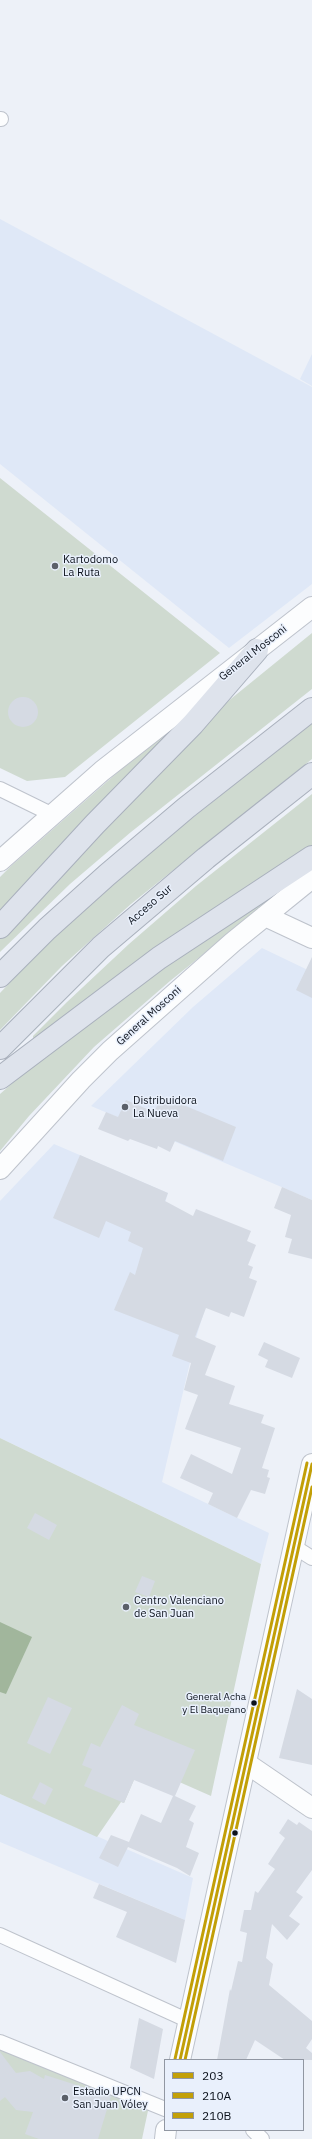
<!DOCTYPE html>
<html>
<head>
<meta charset="utf-8">
<style>
  body { margin:0 }
  #map { position:relative; width:312px; height:2139px; overflow:hidden; background:#edf1f8; font-family:"IBM Plex Sans",sans-serif }
  canvas { display:block }
  .legend { position:absolute; left:164px; top:2059px; width:140px; height:72px; box-sizing:border-box; background:#e9f0fc; border:1px solid #9197a2; margin:0; padding:5px 7px; list-style:none; font-size:12px; color:#0c121c }
  .legend li { display:flex; align-items:center; gap:8px; height:20px }
  .legend b { width:20px; border:1px solid #9197a2 }
</style>
</head>
<body>
<div id="map">
<canvas width="312" height="2139"></canvas>
<ul class="legend">
<li><b style="height:5px;background:#c29f07"></b>203</li>
<li><b style="height:5px;background:#c29f07"></b>210A</li>
<li><b style="height:5px;background:#c29f07"></b>210B</li>
</ul>
</div>
<script>
const ctx = document.querySelector('canvas').getContext('2d');
ctx.lineJoin = 'round';
function fill(path, color) {
  ctx.fillStyle = color;
  ctx.fill(path, 'evenodd');
}
function toPath(rows) {
  const path = new Path2D();
  for (const r of rows) {
    if (r.length === 3) {
      path.moveTo(r[0] + r[2], r[1]);
      path.arc(r[0], r[1], r[2], 0, 2 * Math.PI);
      continue;
    }
    path.moveTo(r[0], r[1]);
    for (let i = 2; i < r.length; i += 2) path.lineTo(r[i], r[i + 1]);
  }
  return path;
}
function strokePath(path, color, width, dash) {
  ctx.strokeStyle = color;
  ctx.lineWidth = width;
  ctx.lineCap = dash ? 'butt' : 'round';
  ctx.setLineDash(dash || []);
  ctx.stroke(path);
}
function drawText(font, color, halo, rows, align = 'center') {
  ctx.font = font + ' "IBM Plex Sans",sans-serif';
  ctx.lineWidth = 3;
  ctx.setLineDash([]);
  ctx.textBaseline = 'middle';
  ctx.strokeStyle = halo;
  ctx.fillStyle = color;
  for (const [text, x, y, turn = 0] of rows) {
    ctx.save();
    ctx.translate(x, y);
    ctx.rotate((+turn || 0) * Math.PI / 180);
    ctx.textAlign = isNaN(turn) ? turn : align;
    if (halo) ctx.strokeText(text, 0, 0);
    ctx.fillText(text, 0, 0);
    ctx.restore();
  }
}
const built = toPath([
  [0,219,312,387,312,584,229,648,0,464],
  [312,354,312,386,300,379],
  [262,948,312,972,312,1200,91,1106,193,1007],
  [54,1144,168,1193,140,1287,204,1312,195,1341,162,1482,269,1533,261,1564,0,1438,0,1201],
  [0,1794,193,1878,185,1920,0,1842]
]);
const green = toPath([
  [0,478,220,653,65,777,27,781,0,768],
  [312,633,312,689,131,832,70,884,0,952,0,939,216,711],
  [312,723,312,759,131,904,62,966,0,1030,0,993,60,930,132,866],
  [175,729,34,874,0,912,0,877,11,866,151,743,162,735],
  [312,794,312,850,33,1041,33,1036,67,1002,129,944,196,886],
  [287,887,170,981,94,1047,29,1116,0,1151,0,1094,49,1051,159,970],
  [0,1438,261,1564,211,1796,168,1777,139,1768,124,1803,121,1802,97,1837,0,1794],
  [0,2045,149,2106,142,2139,0,2139]
]);
const water = toPath([
  [0,1622,32,1637,6,1694,0,1692]
]);
const building = toPath([
  [23,712,15],
  [312,957,312,998,296,990],
  [162,1096,236,1127,223,1161,175,1141,170,1152,158,1146,157,1149,130,1139,128,1141,98,1129,106,1112,118,1117,126,1100,154,1112],
  [80,1155,168,1193,165,1201,193,1216,196,1209,251,1231,247,1241,256,1245,248,1265,253,1267,249,1278,257,1281,244,1317,231,1312,229,1317,206,1308,195,1337,216,1346,205,1375,235,1386,229,1404,264,1415,261,1423,275,1428,262,1468,269,1470,267,1477,270,1478,265,1494,251,1490,237,1518,208,1504,213,1493,180,1478,191,1454,232,1474,241,1448,185,1429,198,1395,184,1390,191,1363,172,1356,179,1335,114,1310,130,1272,135,1275,143,1248,128,1241,131,1232,106,1221,99,1238,53,1218],
  [282,1187,312,1200,312,1259,288,1253,292,1239,285,1237,291,1215,274,1208],
  [264,1342,300,1358,292,1378,265,1367,268,1360,258,1355],
  [35,1513,57,1525,49,1540,27,1528],
  [142,1576,155,1581,149,1597,135,1592],
  [297,1689,312,1699,312,1765,279,1758],
  [48,1697,72,1708,50,1754,27,1743],
  [122,1705,139,1714,134,1725,195,1750,175,1796,196,1806,189,1820,194,1823,186,1847,199,1853,190,1876,177,1868,128,1847,118,1867,99,1858,111,1835,129,1842,141,1814,161,1823,173,1796,134,1780,124,1803,84,1786,92,1769,82,1765,91,1743,100,1747],
  [40,1782,53,1789,45,1805,32,1798],
  [288,1819,297,1825,299,1822,312,1831,312,1870,296,1892,303,1897,289,1916,300,1924,287,1940,272,1924,266,1958,273,1964,269,1985,312,2021,312,2039,306,2048,312,2053,312,2060,285,2060,255,2040,246,2060,217,2060,230,1989,231,1991,238,1961,242,1962,247,1933,240,1931,244,1910,251,1910,255,1891,258,1893,275,1869,268,1864,285,1838,279,1833],
  [99,1884,185,1920,176,1963,116,1937,127,1912,93,1898],
  [139,2018,163,2029,154,2079,130,2068],
  [0,2052,16,2073,30,2071,44,2079,45,2075,111,2096,98,2139,39,2139,25,2134,33,2112,16,2110,5,2097,0,2101]
]);
const street = toPath([
  [0,119,1,119],
  [0,789,51,814],
  [293,1546,312,1558],
  [0,1935,189,2021],
  [0,2042,165,2109],
  [253,2130,262,2139]
]);
const secondary = toPath([
  [0,861,102,771,312,607],
  [265,916,312,938],
  [0,1169,81,1080,110,1051,233,942,312,878],
  [246,1763,312,1808],
  [180,2060,312,1464],
  [165,2139,166,2130]
]);
const highway = toPath([
  [0,927,95,824,193,724,257,650],
  [0,976,47,929,107,875,186,808,312,709],
  [0,1048,101,947,206,858,312,774],
  [0,1078,159,958,312,857]
]);
const bus1 = toPath([
  [180,2060,312,1464]
]);
const bus2 = toPath([
  [185,2060,312,1487]
]);
const bus3 = toPath([
  [175,2059,307,1463]
]);
const markers = [
  [55,566,4,"#5b6069"],
  [125,1107,4,"#5b6069"],
  [126,1607,4,"#5b6069"],
  [254,1703,3.5,"#0c121c"],
  [235,1833,3.5,"#0c121c"],
  [65,2098,4,"#5b6069"]
];
const busNames = [
  ["General Acha",246,1697],
  ["y El Baqueano",246,1710]
];
const poiNames = [
  ["Kartodomo",63,560],
  ["La Ruta",63,573],
  ["Distribuidora",133,1101],
  ["La Nueva",133,1114],
  ["Centro Valenciano",134,1601],
  ["de San Juan",134,1614],
  ["Estadio UPCN",73,2092],
  ["San Juan Vóley",73,2105]
];
const streetNames = [
  ["General Mosconi",253,653,-38],
  ["Acceso Sur",150,905,-41],
  ["General Mosconi",149,1016,-42]
];
fill(built, '#dfe8f7');
fill(green, '#cfdad0');
fill(water, '#a1b69c');
fill(building, '#d5dae3');
strokePath(street, '#bec3cc', 16);
strokePath(secondary, '#bec3cc', 22);
strokePath(highway, '#a9b0bc', 24);
strokePath(street, '#fcfdfe', 14);
strokePath(secondary, '#fcfdfe', 20);
strokePath(highway, '#dee3ec', 22);
strokePath(bus1, '#c29f07', 3);
strokePath(bus2, '#c29f07', 3);
strokePath(bus3, '#c29f07', 3);
for (const [x, y, r, color] of markers) {
  const dot = new Path2D();
  dot.arc(x, y, r, 0, 2 * Math.PI);
  ctx.fillStyle = color;
  ctx.fill(dot);
  strokePath(dot, '#e9f0fc', 1.5);
}
drawText('10px', '#0c121c', '#e9f0fc', busNames, 'right');
drawText('11px', '#0c121c', '#e9f0fc', poiNames, 'left');
drawText('11px', '#0c121c', '#e9f0fc', streetNames);
</script>
</body>
</html>
